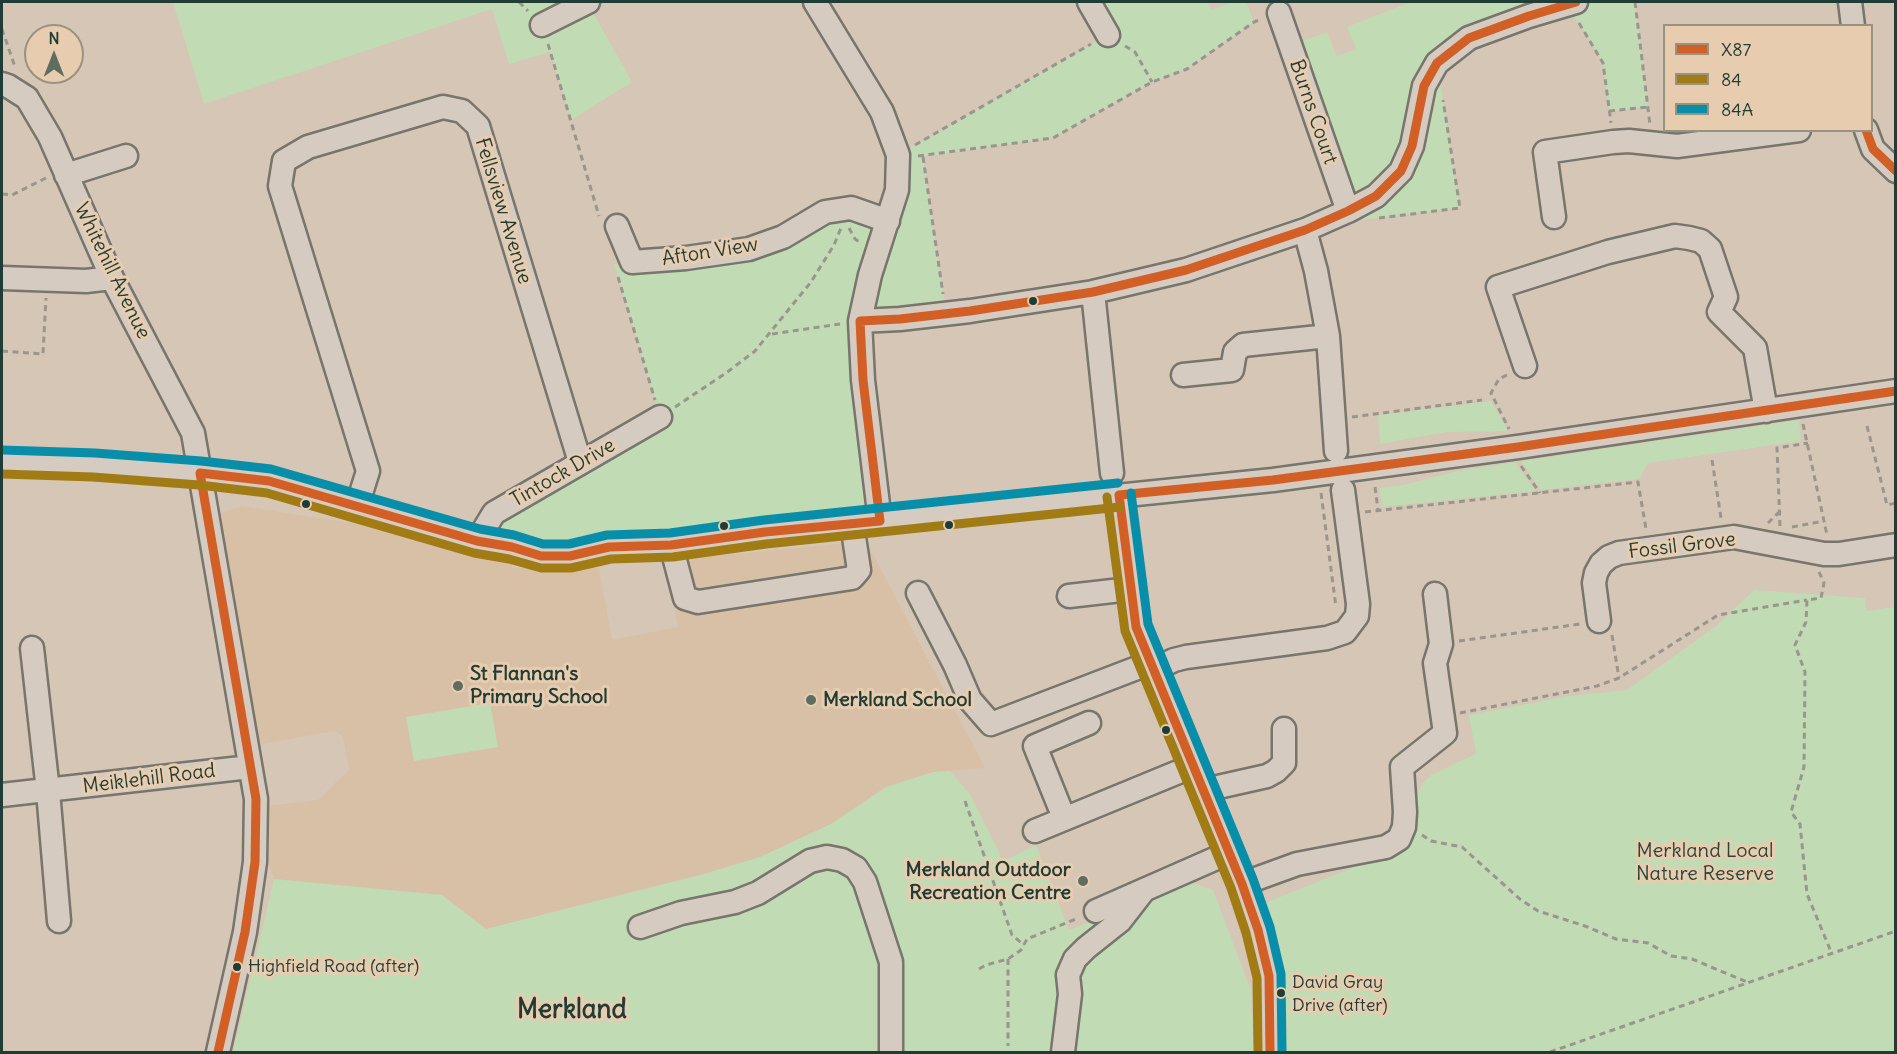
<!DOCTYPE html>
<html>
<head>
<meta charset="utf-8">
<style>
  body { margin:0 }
  #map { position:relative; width:1897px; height:1054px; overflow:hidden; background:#d6c6b5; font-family:Delius,sans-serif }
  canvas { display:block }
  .frame { position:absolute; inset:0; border:3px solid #1f3d34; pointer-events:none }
  .legend { position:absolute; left:1663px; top:24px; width:210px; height:108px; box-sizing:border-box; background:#e8ccaf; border:2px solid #98937e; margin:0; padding:8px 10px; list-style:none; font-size:18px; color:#1f3d34 }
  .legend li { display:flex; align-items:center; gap:12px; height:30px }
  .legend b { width:30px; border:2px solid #98937e }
  .north { position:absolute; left:24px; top:24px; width:60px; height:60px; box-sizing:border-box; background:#e8ccaf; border:2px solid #98937e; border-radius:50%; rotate:0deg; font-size:16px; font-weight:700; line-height:24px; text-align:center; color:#1f3d34 }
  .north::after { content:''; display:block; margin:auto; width:21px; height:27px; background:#5f6d61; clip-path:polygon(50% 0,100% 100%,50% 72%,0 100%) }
</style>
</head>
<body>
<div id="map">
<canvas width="1897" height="1054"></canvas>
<div class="frame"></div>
<ul class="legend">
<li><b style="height:8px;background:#d25f25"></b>X87</li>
<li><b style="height:8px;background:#a17c15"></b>84</li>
<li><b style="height:8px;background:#088ea8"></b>84A</li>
</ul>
<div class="north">N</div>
</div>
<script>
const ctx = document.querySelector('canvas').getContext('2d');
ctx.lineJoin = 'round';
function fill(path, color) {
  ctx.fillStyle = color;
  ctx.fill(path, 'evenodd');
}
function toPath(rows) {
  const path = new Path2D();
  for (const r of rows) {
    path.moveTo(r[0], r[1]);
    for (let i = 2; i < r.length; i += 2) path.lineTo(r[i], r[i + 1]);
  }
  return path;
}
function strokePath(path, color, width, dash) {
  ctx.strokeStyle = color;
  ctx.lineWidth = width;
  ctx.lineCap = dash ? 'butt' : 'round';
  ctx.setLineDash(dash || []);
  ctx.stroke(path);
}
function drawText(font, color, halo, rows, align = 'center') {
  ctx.font = font + ' Delius,sans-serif';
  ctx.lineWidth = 6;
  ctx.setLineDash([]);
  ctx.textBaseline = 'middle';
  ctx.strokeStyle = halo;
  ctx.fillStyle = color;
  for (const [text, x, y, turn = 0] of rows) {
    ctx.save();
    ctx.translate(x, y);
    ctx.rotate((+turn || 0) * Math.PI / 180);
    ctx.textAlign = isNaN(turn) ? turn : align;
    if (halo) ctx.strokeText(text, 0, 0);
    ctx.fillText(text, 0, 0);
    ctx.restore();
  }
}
const built = toPath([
  [241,506,383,528,468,553,512,563,512,568,599,568,612,640,678,627,666,561,866,541,985,768,933,772,886,787,831,824,760,857,704,874,486,929,442,895,274,879,267,857,267,806,318,800,349,770,343,736,335,731,256,745,216,515]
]);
const green = toPath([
  [173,2,587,2,632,82,571,120,550,52,509,64,492,9,204,104],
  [1089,2,1207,2,1211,10,1233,2,1246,2,1254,22,1187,69,1152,82,1053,138,923,157,946,313,861,321,880,521,671,545,512,547,485,526,660,417,614,264,686,258,825,212,888,221,898,155,1108,35],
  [1411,2,1635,2,1648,107,1609,111,1603,63,1582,27,1564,5,1437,63,1460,208,1351,221,1290,46,1327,32,1337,56,1356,49,1347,27],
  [1491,401,1508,431,1446,432,1380,444,1378,415],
  [1799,420,1801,441,1648,463,1639,479,1540,490,1523,464,1522,461],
  [1515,462,1536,491,1382,507,1379,488,1403,485,1458,471],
  [1754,590,1865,598,1866,611,1895,607,1895,1052,1283,1052,1282,969,1260,905,1409,845,1418,794,1422,784,1431,775,1476,754,1469,715,1569,696,1627,690,1716,626],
  [490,703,498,747,414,761,406,717],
  [950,771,970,794,999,852,1002,862,1036,845,1069,930,1148,899,1185,880,1213,890,1251,990,1254,1052,233,1052,274,879,442,895,486,929,704,874,760,857,831,824,886,787,933,772]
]);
const path = toPath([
  [519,2,528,11],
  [1635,2,1650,125],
  [1579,23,1603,63,1611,123],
  [2,29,15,67],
  [548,44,599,216],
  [1125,46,1135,52,1152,82],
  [1609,111,1648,107],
  [915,145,1091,44],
  [918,156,1053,138,1152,82,1187,69,1254,22,1261,19],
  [923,157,943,294],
  [2,194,12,195,46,178],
  [1379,218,1460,208,1443,100],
  [849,228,855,239,861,243],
  [618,277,655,400],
  [772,334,840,324],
  [2,351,43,354,46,298],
  [1507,375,1499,379,1491,393,1509,429],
  [675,407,726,373,755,351,811,282,834,245,841,228],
  [1352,417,1482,400],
  [1803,424,1827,535],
  [1867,426,1887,505,1896,503],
  [1712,460,1721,518],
  [1521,466,1540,493],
  [1375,487,1378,510],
  [1321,493,1336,607],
  [1365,512,1638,482,1646,529],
  [1768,523,1780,511],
  [1780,526,1777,448,1808,443],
  [1792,527,1824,521],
  [1819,572,1824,583,1821,598,1807,600,1806,622,1795,645,1805,672,1804,767,1791,812,1800,824,1807,894,1832,954],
  [1612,635,1619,678],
  [1459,641,1580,624],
  [1460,713,1597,686,1619,678,1718,615,1807,600],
  [965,801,1012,935,1024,945],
  [1422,835,1431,841,1462,847,1521,900,1538,911,1585,926,1616,939,1648,943,1671,956,1692,959,1747,982],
  [1008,959,1008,1046],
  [979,969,986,965,1008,959,1021,950,1027,939,1078,918],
  [1550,1052,1896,931]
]);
const minor = toPath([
  [815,2,882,112,898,155,897,190,870,275,860,321,863,380,880,521],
  [1089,2,1108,35],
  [1850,2,1853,26],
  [1279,13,1348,211],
  [542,25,588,2],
  [2,84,8,86,27,98,50,137,112,278,193,433,256,799,255,862,245,932,218,1052],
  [1866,130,1873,149,1896,171],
  [66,175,126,156],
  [1554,217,1545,152,1613,142,1629,141,1677,146,1799,130],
  [617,226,632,262,686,258,749,249,783,237,825,212,851,208,888,221],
  [1305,230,1316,271,1328,336,1336,451],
  [2,278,86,281,112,278],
  [1093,292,1112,473],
  [860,321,900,319,970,311,1093,292,1186,270,1305,230,1348,211,1376,196,1401,171,1412,146,1424,86,1437,63,1469,38,1529,16,1576,2],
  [1525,366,1498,287,1608,252,1675,236,1689,238,1701,241,1710,249,1726,297,1719,312,1755,348,1766,411],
  [1183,375,1232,370,1235,352,1243,345,1328,336],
  [2,462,94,465,200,473,269,481,477,541,512,547,541,556,570,556,609,547,671,545,765,532,1273,480,1518,447,1896,391],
  [1119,495,1136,627,1242,884,1258,930,1269,976,1271,1025,1270,1052],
  [357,506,368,471,280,186,284,161,308,147,443,107,462,111,478,126,580,462],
  [477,541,494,513,660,417],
  [671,545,685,598,698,602,852,578,859,570,852,524],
  [918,593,955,665,970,700,991,724,1150,663],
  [1069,596,1130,589],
  [1599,621,1594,583,1596,573,1601,564,1609,557,1619,553,1734,537,1824,554,1839,554,1896,545],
  [32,648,48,791,59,921],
  [1153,670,1174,660,1186,657,1327,638,1345,632,1357,616,1358,604,1343,490],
  [1204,793,1218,787,1267,776,1276,771,1284,763,1284,729],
  [2,795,250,767],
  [1064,818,1035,746,1089,723],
  [1035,831,1193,766],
  [1242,884,1297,864,1386,847,1399,839,1404,827,1405,812,1402,767,1445,733,1435,663,1441,644,1435,594],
  [1096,911,1228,853],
  [640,927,681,913,735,902,758,893,810,861,827,857,842,860,856,868,865,882,891,962,891,1052],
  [1063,1052,1070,994,1068,975,1075,959,1086,948,1120,921,1144,890]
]);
const bus1 = toPath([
  [1866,130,1873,149,1896,171],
  [860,321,900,319,970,311,1093,292,1186,270,1305,230,1348,211,1376,196,1401,171,1412,146,1424,86,1437,63,1469,38,1529,16,1576,2],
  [860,321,863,380,880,521],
  [200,473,269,481,477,541,512,547,541,556,570,556,609,547,671,545,765,532,880,521],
  [200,473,256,799,255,862,245,932,218,1052],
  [1119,495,1273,480,1518,447,1896,391],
  [1119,495,1136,627,1242,884,1258,930,1269,976,1270,1052]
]);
const bus2 = toPath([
  [2,474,93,477,199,485,267,493,474,553,509,559,541,568,571,568,611,559,673,557,766,544,1120,507],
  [1107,497,1125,631,1231,888,1246,933,1257,978,1258,1052]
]);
const bus3 = toPath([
  [2,450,95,453,201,461,271,469,480,529,514,535,543,544,569,544,607,535,670,533,764,520,1118,483],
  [1131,493,1148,624,1253,879,1270,927,1281,974,1282,1052]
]);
const markers = [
  [1033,301,5,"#1f3d34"],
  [306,504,5,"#1f3d34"],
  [949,525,5,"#1f3d34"],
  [724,526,5,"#1f3d34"],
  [458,686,6,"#5f6d61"],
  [811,700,6,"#5f6d61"],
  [1166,730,5,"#1f3d34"],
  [1083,881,6,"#5f6d61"],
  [237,967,5,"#1f3d34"],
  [1281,993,5,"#1f3d34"]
];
const busNames = [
  ["Highfield Road (after)",248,967],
  ["David Gray",1292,983],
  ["Drive (after)",1292,1006]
];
const streetNames = [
  ["Burns Court",1313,112,71],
  ["Fellsview Avenue",503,211,73],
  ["Afton View",710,252,-9],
  ["Whitehill Avenue",112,271,64],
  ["Tintock Drive",563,473,-30],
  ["Fossil Grove",1682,546,-7],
  ["Meiklehill Road",149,779,-7]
];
const poiNames = [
  ["St Flannan's",470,674],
  ["Primary School",470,697],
  ["Merkland School",823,700],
  ["Merkland Outdoor",1071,870,"right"],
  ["Recreation Centre",1071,893,"right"]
];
const parkNames = [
  ["Merkland Local",1705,851],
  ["Nature Reserve",1705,874]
];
const districtNames = [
  ["Merkland",572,1011]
];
fill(built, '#d7c0a6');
fill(green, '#c1dbb4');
strokePath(minor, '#77756c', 27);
strokePath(path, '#9a968d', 3, [6, 4.5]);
strokePath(minor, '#d5cbc0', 22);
strokePath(bus1, '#d25f25', 9);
strokePath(bus2, '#a17c15', 9);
strokePath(bus3, '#088ea8', 9);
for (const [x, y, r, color] of markers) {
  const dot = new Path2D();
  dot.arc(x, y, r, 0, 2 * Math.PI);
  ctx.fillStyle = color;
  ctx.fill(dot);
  strokePath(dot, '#e8ccaf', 2);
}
drawText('18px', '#1f3d34', '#e8ccaf', busNames, 'left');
drawText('20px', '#1f3d34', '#e8ccaf', streetNames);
drawText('bold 20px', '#1f3d34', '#e8ccaf', poiNames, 'left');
drawText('20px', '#26463a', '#e8ccaf', parkNames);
drawText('bold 26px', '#1f3d34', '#e8ccaf', districtNames);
</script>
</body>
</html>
